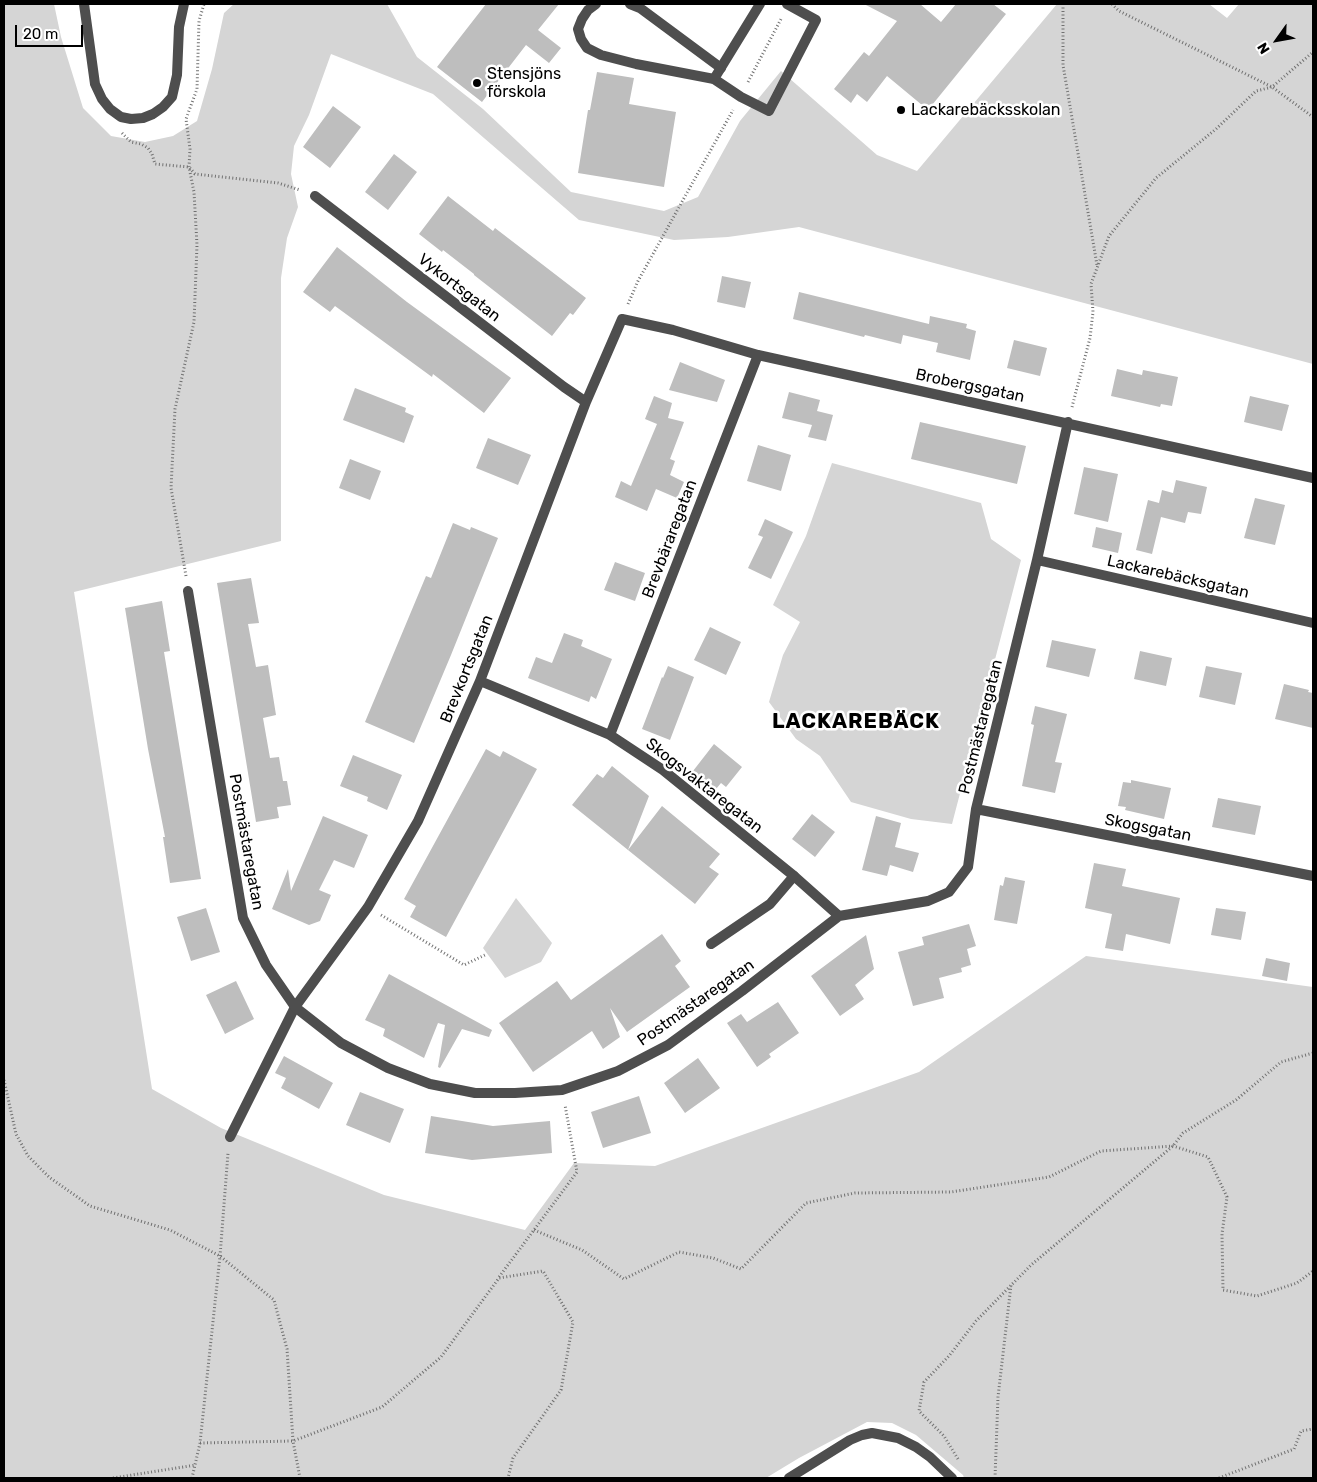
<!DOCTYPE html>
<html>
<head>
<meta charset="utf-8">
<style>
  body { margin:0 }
  #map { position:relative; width:1317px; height:1482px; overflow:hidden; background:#fff; font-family:Rubik,sans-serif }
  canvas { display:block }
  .frame { position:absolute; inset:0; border:5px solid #000; pointer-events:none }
  .north { position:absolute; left:1252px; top:15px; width:50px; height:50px; -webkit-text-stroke:4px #fff; paint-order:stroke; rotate:238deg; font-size:14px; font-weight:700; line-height:20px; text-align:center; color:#000 }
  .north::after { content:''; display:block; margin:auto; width:18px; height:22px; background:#000; clip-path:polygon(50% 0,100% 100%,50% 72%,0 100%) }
  .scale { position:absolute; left:15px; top:25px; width:68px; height:22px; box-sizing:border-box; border:2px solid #000; border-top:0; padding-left:6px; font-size:15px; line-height:18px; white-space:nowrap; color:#000; -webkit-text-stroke:4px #fff; paint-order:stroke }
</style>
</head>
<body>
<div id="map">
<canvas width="1317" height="1482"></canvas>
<div class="frame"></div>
<div class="north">N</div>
<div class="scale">20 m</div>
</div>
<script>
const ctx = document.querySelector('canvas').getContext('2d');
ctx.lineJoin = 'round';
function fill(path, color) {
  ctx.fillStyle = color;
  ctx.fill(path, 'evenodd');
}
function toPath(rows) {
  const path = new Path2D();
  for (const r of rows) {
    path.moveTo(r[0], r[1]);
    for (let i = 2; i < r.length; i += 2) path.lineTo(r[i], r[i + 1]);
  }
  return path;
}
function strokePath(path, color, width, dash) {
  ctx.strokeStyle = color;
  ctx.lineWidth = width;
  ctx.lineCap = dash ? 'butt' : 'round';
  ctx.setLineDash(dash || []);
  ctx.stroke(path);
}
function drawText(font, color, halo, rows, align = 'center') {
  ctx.font = font + ' Rubik,sans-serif';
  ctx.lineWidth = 5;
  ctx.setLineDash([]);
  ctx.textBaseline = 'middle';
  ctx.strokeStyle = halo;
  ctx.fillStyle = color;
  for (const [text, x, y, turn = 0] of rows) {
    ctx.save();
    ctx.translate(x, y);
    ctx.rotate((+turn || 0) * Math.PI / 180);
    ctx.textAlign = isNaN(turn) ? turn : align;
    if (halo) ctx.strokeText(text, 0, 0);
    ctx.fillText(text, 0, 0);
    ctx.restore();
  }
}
const green = toPath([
  [4,4,54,4,61,37,83,108,111,136,145,142,173,136,197,121,212,69,224,13,234,4,387,4,417,57,483,109,571,192,664,211,698,197,740,121,781,71,877,155,917,171,1057,4,1209,4,1227,18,1239,4,1313,4,1313,364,799,227,728,237,674,240,579,220,433,94,331,54,309,115,294,146,291,174,298,207,287,238,281,278,281,541,74,592,152,1089,221,1128,384,1195,525,1230,574,1163,655,1166,919,1072,1086,956,1313,987,1313,1478,964,1478,963,1475,916,1435,892,1423,867,1422,799,1458,766,1478,4,1478],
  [832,463,981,503,991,539,1021,560,952,824,911,819,851,802,820,756,796,739,769,702,783,655,800,622,773,605,806,536],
  [516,898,552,943,541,962,505,978,483,948]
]);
const building = toPath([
  [486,4,559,4,538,30,561,48,549,63,526,45,482,102,437,67],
  [864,4,920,4,941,22,956,4,993,4,1006,14,928,110,887,76,867,102,857,94,851,103,834,89,864,52,869,56,897,21],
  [597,72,634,78,629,104,676,112,664,187,578,173,588,110,590,110],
  [333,106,361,127,330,168,303,147],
  [394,154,417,172,388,210,365,192],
  [448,196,493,231,495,228,586,298,573,315,570,313,552,336,474,275,474,274,443,250,442,252,419,234],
  [337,247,407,302,511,378,484,413,433,374,432,377,335,306,330,312,303,292],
  [722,276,751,282,745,308,717,302],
  [799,292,929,324,930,316,967,324,966,328,976,331,970,360,936,352,938,343,903,335,901,344,865,335,864,337,793,319],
  [1014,340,1047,348,1040,376,1007,368],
  [680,362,725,380,717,402,669,390],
  [1117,369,1142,375,1143,370,1178,377,1172,406,1161,404,1160,407,1111,396],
  [355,388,406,408,405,412,414,416,404,443,343,420],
  [789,392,820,400,817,411,833,415,826,441,808,437,812,425,782,418],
  [654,396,672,403,668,418,684,422,670,459,675,461,670,475,684,482,677,498,656,489,647,511,615,497,621,481,631,486,657,424,645,419],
  [1250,396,1289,405,1282,431,1244,422],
  [920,422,1026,446,1017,484,911,459],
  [488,438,531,455,518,485,476,468],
  [758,445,791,455,781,491,747,481],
  [350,459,381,471,370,500,339,488],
  [1084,467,1118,474,1108,522,1074,514],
  [1176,480,1207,487,1201,514,1188,512,1185,523,1161,517,1152,554,1136,550,1148,500,1159,503,1162,490,1173,493],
  [1255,498,1285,505,1275,545,1244,538],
  [765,519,793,532,771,579,748,568,763,537,758,535],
  [453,523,470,530,471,527,498,538,451,655,414,743,365,722,426,576,431,578],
  [1096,527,1122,533,1118,553,1092,547],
  [615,562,645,573,635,601,604,590],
  [251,578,259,623,248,624,256,667,268,665,276,715,263,718,270,758,279,757,283,781,287,781,291,805,277,807,279,818,256,822,217,583],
  [162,601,170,651,164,652,201,879,170,883,163,837,165,837,148,749,125,608],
  [710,627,741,642,726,675,694,660],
  [564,633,583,640,581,646,612,659,596,699,591,696,589,702,528,678,536,657,552,663],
  [1052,640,1096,649,1089,677,1046,667],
  [1140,651,1172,658,1166,686,1134,679],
  [668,666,694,677,670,740,642,729,662,677,663,678],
  [1206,666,1242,673,1235,705,1199,697],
  [1284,684,1309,690,1308,692,1313,693,1313,728,1275,719],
  [1035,706,1067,714,1055,762,1062,763,1055,793,1022,786,1034,725,1031,724],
  [714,744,742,767,726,787,721,783,716,789,693,771],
  [486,749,500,757,503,751,537,769,446,937,410,917,416,906,404,899],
  [353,755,402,775,387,810,367,801,368,797,340,786],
  [612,766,649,796,628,850,572,805,597,774,603,778],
  [1131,780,1171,788,1164,819,1125,810,1126,807,1118,806,1123,782,1131,783],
  [1218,798,1261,806,1255,835,1212,827],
  [662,806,720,854,709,867,719,874,695,904,628,850],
  [812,814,835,832,815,857,792,839],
  [323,816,368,835,354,868,334,860,319,890,331,895,320,921,309,925,272,909,288,869,291,891],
  [876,816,901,823,895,847,919,853,913,872,890,865,887,876,862,870],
  [1094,863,1126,869,1122,886,1180,898,1170,944,1126,934,1123,951,1105,948,1112,914,1085,908],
  [1005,877,1025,881,1017,924,994,920,1000,885,1003,886],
  [206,908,220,952,191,961,177,917],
  [1216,908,1246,912,1241,940,1211,935],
  [969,924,976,946,967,949,971,965,961,968,962,972,939,978,944,998,913,1006,898,952,924,945,922,937],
  [662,934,681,961,675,966,690,987,627,1032,610,1008,620,1037,603,1049,592,1031,533,1072,499,1023,557,981,571,1000],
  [866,935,874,969,855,985,864,999,840,1016,811,976],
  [1266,958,1290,963,1287,981,1262,976],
  [389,974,492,1030,489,1037,462,1029,440,1068,438,1067,445,1025,438,1023,424,1058,383,1036,385,1029,365,1020],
  [236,981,254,1019,225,1034,206,995],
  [778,1002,799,1033,769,1054,771,1057,757,1067,727,1023,741,1014,747,1022],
  [284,1056,333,1083,319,1109,281,1088,286,1078,275,1073],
  [698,1058,720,1088,685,1113,664,1083],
  [360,1092,404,1109,390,1143,346,1125],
  [639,1096,651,1133,603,1148,591,1112],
  [431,1116,493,1126,550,1121,552,1153,472,1160,425,1153]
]);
const path = toPath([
  [1063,4,1063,65,1097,265],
  [1112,4,1119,11,1272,87,1313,117],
  [748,82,781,19],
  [122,133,131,142,141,144,148,148,152,154,155,164,189,167,195,174,278,183,300,190],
  [628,304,638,281,733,110],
  [1072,407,1090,338,1093,312,1091,284,1109,236,1156,178,1216,129,1256,91,1272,87,1313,52],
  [186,576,171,488,175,409,194,322,197,245,194,192,189,167,190,149,186,119,197,89,199,21,204,4],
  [381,915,464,965,487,954],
  [4,1080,16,1134,28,1156,49,1177,90,1206,170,1230,220,1256,274,1300,287,1349,293,1441,300,1478],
  [534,1230,582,1250,624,1279,679,1252,713,1258,741,1269,806,1203,855,1193,951,1192,1049,1177,1101,1151,1173,1146,1208,1157,1227,1197,1222,1234,1223,1290,1257,1296,1297,1283,1313,1271],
  [499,1277,577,1172,565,1105],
  [200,1443,293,1441,382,1407,441,1357,499,1278,543,1271,573,1322,561,1390,513,1458,508,1478],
  [958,1459,944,1436,919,1411,924,1382,949,1356,976,1321,1031,1265,1173,1146,1183,1133,1236,1100,1281,1062,1313,1053],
  [113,1478,196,1465],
  [192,1478,200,1443,220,1256,228,1153],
  [995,1478,998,1397,1011,1285],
  [1219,1478,1294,1449,1301,1431,1313,1429]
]);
const lane = toPath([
  [596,4,588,10,582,19,578,29,581,39,587,48,601,55,636,64,714,79,741,97,769,111,816,20,787,4],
  [630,4,640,8,721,68],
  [711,944,770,904,794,876],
  [230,1137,295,1007],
  [789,1478,850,1440,862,1435,872,1433,898,1438,916,1447,930,1457,952,1478]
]);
const street = toPath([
  [84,4,95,84,102,99,110,109,121,117,131,119,143,118,153,114,163,107,172,97,177,75,179,27,184,4],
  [714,79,760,4],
  [315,196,564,387,586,402],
  [1037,560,1313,623],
  [188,591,243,918,266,965,295,1007,341,1043,388,1068,430,1084,475,1093,515,1093,562,1090,618,1071,668,1045,742,991,839,916,928,901,949,892,968,867,976,809,1037,560,1068,422],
  [480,681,610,735,663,770,794,876,839,916],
  [610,735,758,355],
  [976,809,1313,876],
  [295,1007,368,907,418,821,480,681,586,402,622,319,673,330,758,355,1313,478]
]);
const markers = [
  [477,83,5,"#000"],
  [901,110,5,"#000"]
];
const poiNames = [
  ["Stensjöns",487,74],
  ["förskola",487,92],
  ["Lackarebäcksskolan",911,110]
];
const streetNames = [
  ["Vykortsgatan",459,288,38],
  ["Brobergsgatan",970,386,12],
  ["Brevbäraregatan",670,539,-69],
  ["Lackarebäcksgatan",1178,577,13],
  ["Brevkortsgatan",467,669,-68],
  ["Postmästaregatan",981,727,-76],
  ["Skogsvaktaregatan",704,786,38],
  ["Skogsgatan",1148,828,11],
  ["Postmästaregatan",246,842,80],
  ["Postmästaregatan",696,1003,-35]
];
const districtNames = [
  ["LACKAREBÄCK",856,722]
];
fill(green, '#d5d5d5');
fill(building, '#bebebe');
strokePath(path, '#707070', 3, [1, 2.5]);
strokePath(lane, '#4e4e4e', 10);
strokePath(street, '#4e4e4e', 10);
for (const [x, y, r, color] of markers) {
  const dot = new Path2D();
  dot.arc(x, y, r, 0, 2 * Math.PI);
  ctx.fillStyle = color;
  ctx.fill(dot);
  strokePath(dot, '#fff', 2);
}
drawText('16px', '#000', '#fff', poiNames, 'left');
drawText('16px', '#000', '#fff', streetNames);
ctx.letterSpacing = '1px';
drawText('bold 21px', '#000', '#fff', districtNames);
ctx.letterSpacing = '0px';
</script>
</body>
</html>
